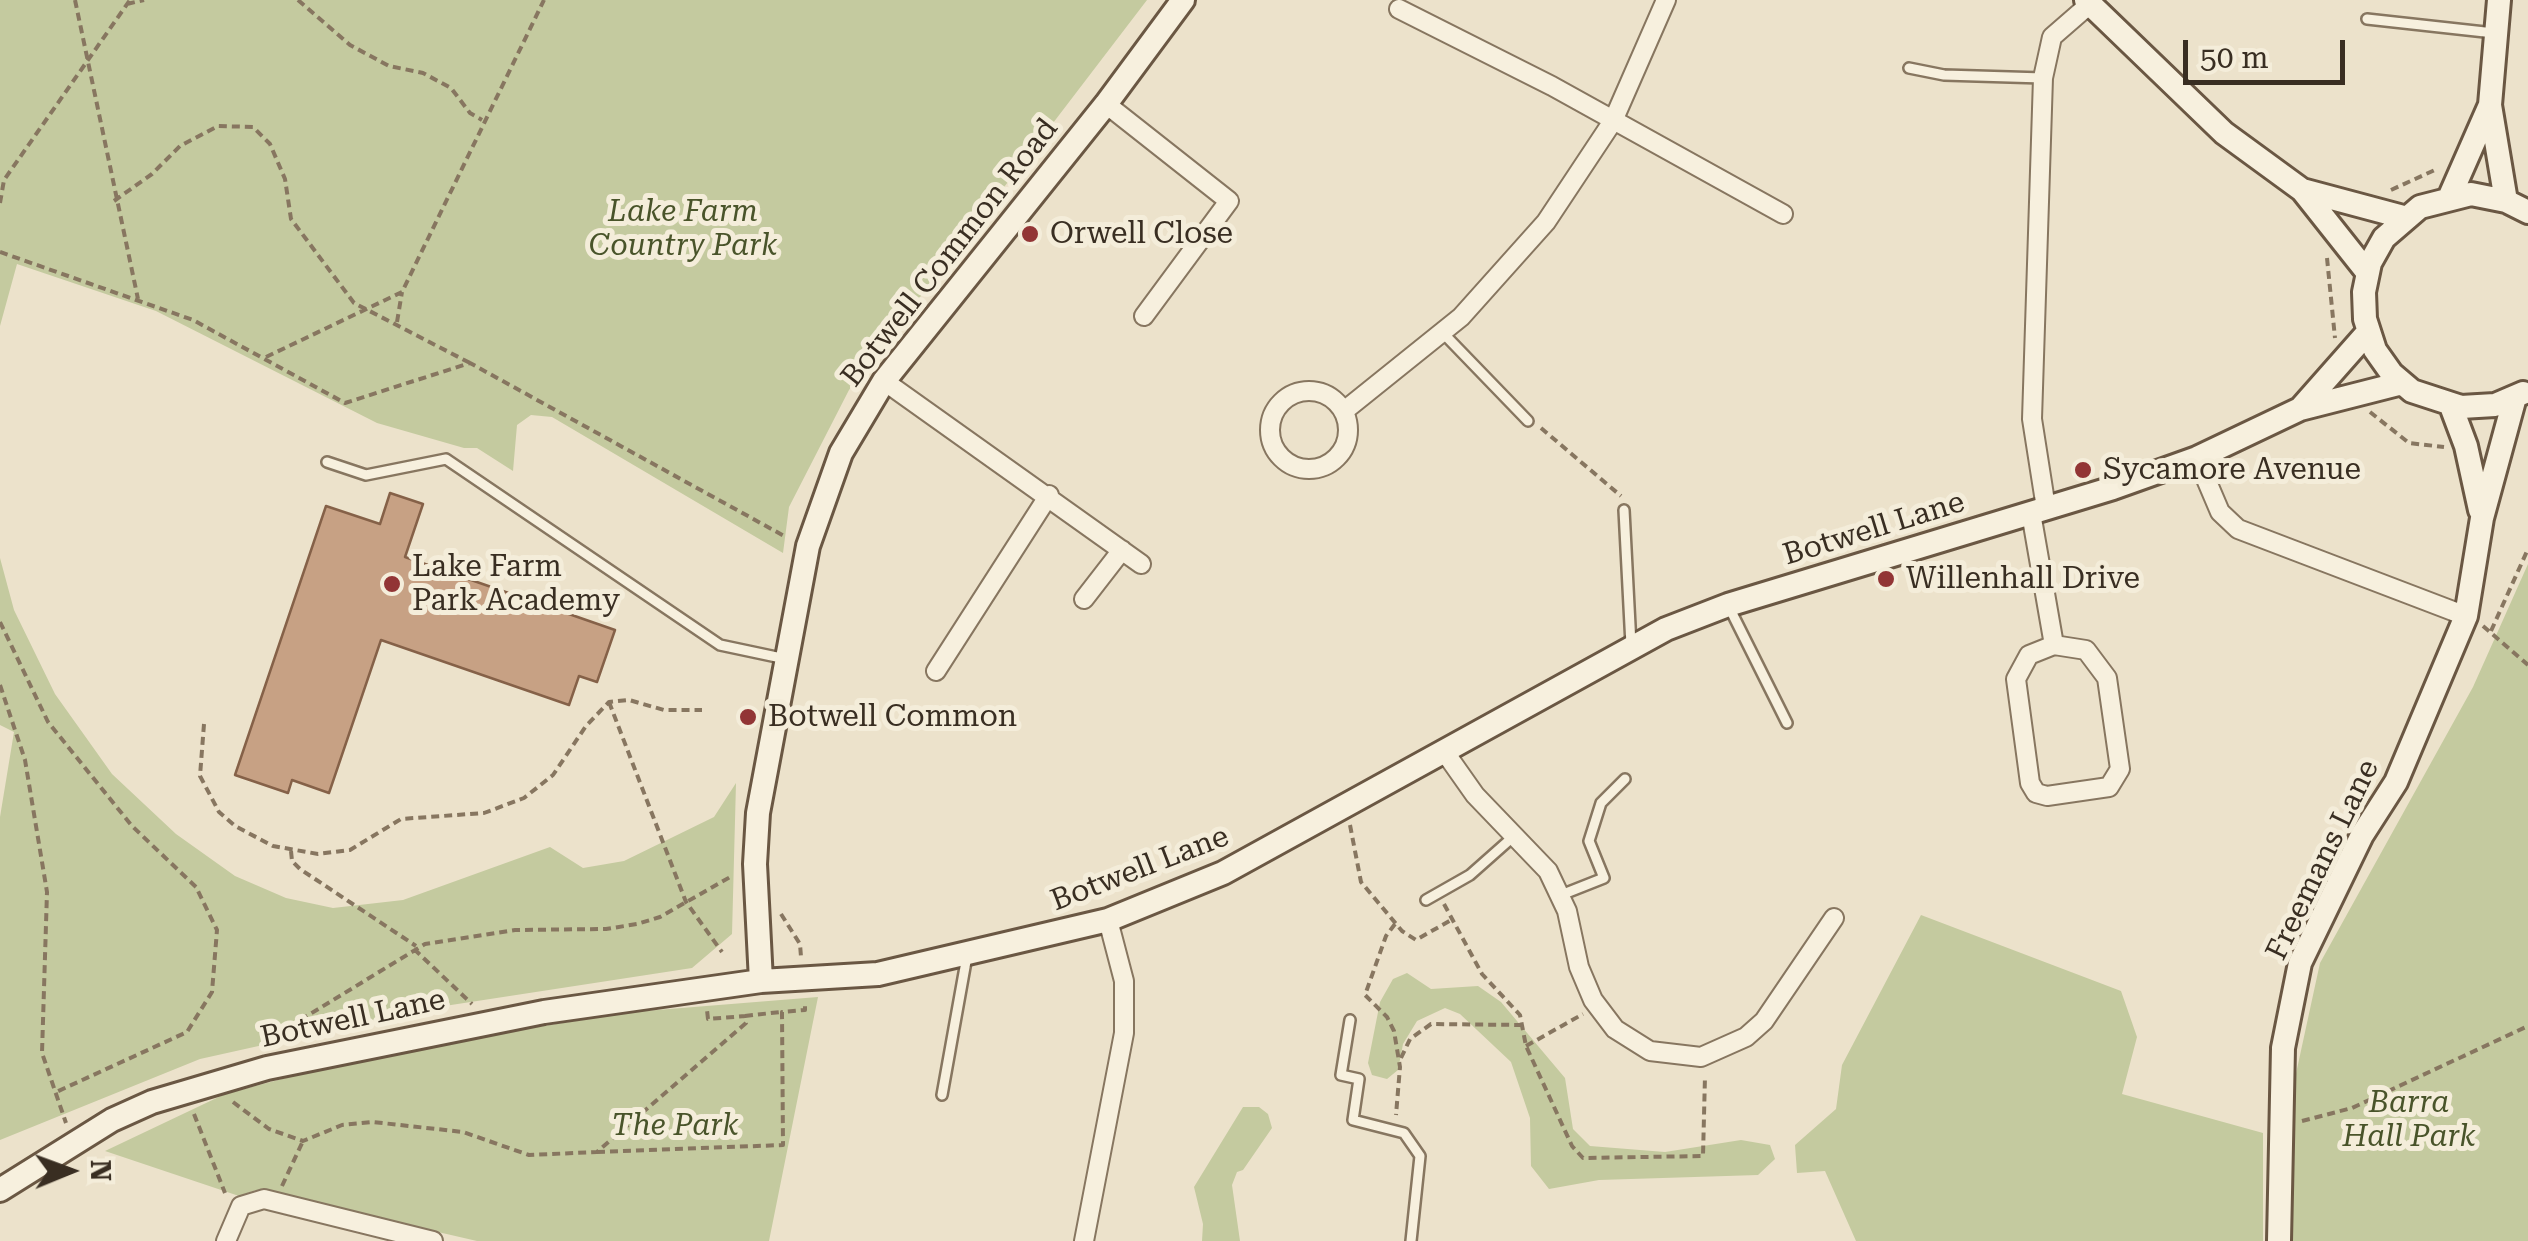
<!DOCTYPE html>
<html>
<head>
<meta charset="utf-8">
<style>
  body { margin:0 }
  #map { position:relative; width:2528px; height:1241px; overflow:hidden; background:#ece2cb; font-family:"Roboto Serif",serif }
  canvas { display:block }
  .north { position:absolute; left:20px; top:1121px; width:100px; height:100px; -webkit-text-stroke:8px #f4edda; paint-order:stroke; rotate:89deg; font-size:28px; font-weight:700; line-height:40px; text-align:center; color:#392e22 }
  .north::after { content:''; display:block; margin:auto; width:35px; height:45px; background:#392e22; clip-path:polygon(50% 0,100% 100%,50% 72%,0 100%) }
  .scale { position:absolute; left:2183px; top:40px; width:162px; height:45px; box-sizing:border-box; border:5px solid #392e22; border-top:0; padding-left:12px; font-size:30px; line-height:35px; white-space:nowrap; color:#392e22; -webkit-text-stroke:8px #f4edda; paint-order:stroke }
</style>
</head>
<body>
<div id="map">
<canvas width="2528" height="1241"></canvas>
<div class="north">N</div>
<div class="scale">50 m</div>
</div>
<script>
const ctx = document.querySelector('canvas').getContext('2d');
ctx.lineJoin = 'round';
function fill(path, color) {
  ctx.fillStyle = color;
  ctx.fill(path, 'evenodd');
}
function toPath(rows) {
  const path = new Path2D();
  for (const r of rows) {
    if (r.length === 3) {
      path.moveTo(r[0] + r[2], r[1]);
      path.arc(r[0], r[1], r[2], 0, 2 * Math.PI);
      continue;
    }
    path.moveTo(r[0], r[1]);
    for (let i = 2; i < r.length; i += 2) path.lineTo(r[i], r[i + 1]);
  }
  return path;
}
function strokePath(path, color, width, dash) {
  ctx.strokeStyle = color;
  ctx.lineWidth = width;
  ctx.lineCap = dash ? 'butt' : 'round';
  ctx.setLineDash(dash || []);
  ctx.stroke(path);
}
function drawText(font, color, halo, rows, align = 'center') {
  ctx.font = font + ' "Roboto Serif",serif';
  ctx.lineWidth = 10;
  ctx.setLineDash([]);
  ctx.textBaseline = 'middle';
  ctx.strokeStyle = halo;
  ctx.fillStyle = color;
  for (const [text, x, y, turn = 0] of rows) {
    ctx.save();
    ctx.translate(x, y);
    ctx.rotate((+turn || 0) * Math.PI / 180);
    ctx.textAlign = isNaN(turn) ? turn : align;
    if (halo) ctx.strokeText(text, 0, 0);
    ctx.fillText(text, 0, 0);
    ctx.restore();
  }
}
const green = toPath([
  [0,0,1147,0,849,390,789,507,783,553,552,417,531,415,517,425,513,471,477,448,464,448,377,423,156,311,17,264,0,326],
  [0,558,14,610,55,694,112,774,176,834,235,876,286,898,333,908,403,900,550,847,583,868,624,861,714,817,736,783,732,934,692,968,425,1009,200,1059,0,1140,0,817,14,732,0,725],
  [2528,564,2528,1241,2288,1241,2292,1092,2320,963,2473,687],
  [1921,915,2121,991,2137,1037,2122,1094,2263,1133,2263,1241,1856,1241,1825,1171,1797,1173,1795,1145,1836,1109,1842,1065],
  [1407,973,1431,989,1478,986,1501,1002,1565,1078,1573,1129,1590,1146,1665,1152,1741,1140,1770,1145,1775,1159,1758,1175,1599,1180,1549,1189,1531,1166,1530,1118,1511,1062,1460,1014,1445,1008,1417,1021,1403,1044,1398,1070,1387,1079,1372,1075,1368,1063,1380,1002,1393,979],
  [818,997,769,1241,477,1241,256,1190,239,1196,105,1151,225,1094,392,1050,632,1012],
  [1243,1107,1259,1107,1268,1114,1272,1128,1243,1170,1237,1172,1232,1185,1240,1241,1202,1241,1203,1224,1194,1187]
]);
const building = toPath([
  [390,493,423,504,405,557,615,630,597,682,579,676,569,705,381,640,329,793,292,780,288,793,235,775,326,506,380,524,390,493]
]);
const path = toPath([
  [75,0,138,299],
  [298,0,350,45,389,66,423,73,451,88,470,113,482,120],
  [127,4,144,0],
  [2391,190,2437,169],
  [114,201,152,174,180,146,218,126,253,127,270,144,285,179,291,219,354,303,470,363],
  [0,203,4,180,130,0],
  [0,252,193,320,345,403,470,363,786,537],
  [2327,258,2335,338],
  [397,322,402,292],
  [266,357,402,292,544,0],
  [2370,412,2409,443,2444,447],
  [1541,428,1621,496],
  [0,622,48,722,132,826,196,887,217,930,212,992,187,1032,54,1093],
  [2483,626,2528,665],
  [2491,631,2528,549],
  [0,685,25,760,47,892,42,1053,66,1123],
  [609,702,686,902,722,952],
  [204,724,200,776,219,812,235,826,273,846,318,854,350,850,401,819,484,813,524,798,553,775,586,726,609,702,629,700,664,710,702,710],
  [1350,825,1361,882,1402,931,1416,940,1451,920],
  [291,851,292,861,300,869,416,946],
  [1444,904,1482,974,1520,1015,1526,1046,1572,1146,1583,1158,1703,1156,1705,1076],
  [781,914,800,944,801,957],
  [1395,924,1386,936,1365,995,1387,1017,1394,1031,1400,1067,1396,1115],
  [414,949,472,1004],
  [745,1016,780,1012],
  [273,1044,274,1036,425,944,515,930,606,929,637,924,660,917,732,876],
  [1526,1046,1583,1014],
  [1401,1058,1410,1039,1431,1024,1522,1025],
  [233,1102,269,1129,303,1141,342,1125,373,1122,463,1132,529,1155,597,1152,746,1023,745,1016,708,1019,707,1010],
  [194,1114,225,1193],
  [2302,1121,2352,1108,2528,1026],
  [597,1152,783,1145,782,1012,805,1010,805,1002],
  [282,1186,303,1141]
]);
const lane = toPath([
  [2367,19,2494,33],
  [1909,68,1944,75,2043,78],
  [1443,333,1528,421],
  [327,462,366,475,446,459,720,645,786,659],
  [1624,510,1631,645],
  [1729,607,1787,723],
  [1561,895,1604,878,1589,841,1601,803,1625,779],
  [1426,900,1470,875,1514,836],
  [1350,1020,1341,1075,1359,1079,1353,1120,1404,1133,1420,1156,1411,1241],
  [942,1095,967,956]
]);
const street = toPath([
  [1399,9,1552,86,1783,214],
  [1106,104,1229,201,1144,316],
  [884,381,1141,564],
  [1309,430,39],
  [1344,411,1461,317,1546,222,1613,121,1666,0],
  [2197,458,2220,512,2238,529,2466,616],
  [2046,508,2032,419,2043,78,2052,37,2090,4],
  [2031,513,2054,645,2086,650,2107,678,2120,769,2109,787,2047,796,2036,793,2030,783,2016,679,2029,655,2054,645],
  [1084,599,1122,550],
  [936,671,1049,495],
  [1444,751,1475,795,1548,871,1567,911,1579,967,1593,1000,1615,1029,1650,1051,1701,1057,1746,1037,1764,1021,1834,918],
  [226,1241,241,1206,264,1199,433,1241],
  [1084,1241,1124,1033,1124,981,1108,920]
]);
const secondary = toPath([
  [2086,0,2224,133,2302,190,2367,272],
  [2499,0,2490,105,2506,201],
  [2302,190,2403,217],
  [2450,196,2490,105],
  [2523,393,2495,405,2461,407,2412,391,2392,374,2375,350,2365,319,2364,292,2370,263,2384,238,2420,207,2471,194,2506,201,2528,212],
  [2451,406,2466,446,2480,510],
  [2300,409,2368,332],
  [761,981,755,864,758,813,808,546,841,453,884,381,1106,104,1183,0],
  [0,1190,112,1120,152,1102,267,1068,544,1012,761,981,878,974,1108,920,1223,873,1666,629,1728,605,2113,488,2197,458,2300,409,2402,383],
  [2279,1241,2283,1048,2300,963,2362,835,2396,782,2466,616,2482,518,2515,397]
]);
const markers = [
  [1030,234,10,"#923535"],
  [2083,470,10,"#923535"],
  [1886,579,10,"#923535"],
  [392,584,10,"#923535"],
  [748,717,10,"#923535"]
];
const parkNames = [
  ["Lake Farm",683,212],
  ["Country Park",683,246],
  ["Barra",2409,1103],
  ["Hall Park",2409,1137],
  ["The Park",675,1126]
];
const poiNames = [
  ["Orwell Close",1050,234],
  ["Sycamore Avenue",2103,470],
  ["Lake Farm",412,567],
  ["Park Academy",412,601],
  ["Willenhall Drive",1906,579],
  ["Botwell Common",768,717]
];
const streetNames = [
  ["Botwell Common Road",950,253,-52],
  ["Botwell Lane",1874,529,-17],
  ["Freemans Lane",2323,860,-64],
  ["Botwell Lane",1140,869,-21],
  ["Botwell Lane",353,1019,-12]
];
fill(green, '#c4ca9f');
fill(building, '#c7a184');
strokePath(building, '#856148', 2.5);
strokePath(lane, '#877660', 14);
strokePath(street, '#877660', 22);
strokePath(secondary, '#6a5743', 28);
strokePath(path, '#877660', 4, [8, 5]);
strokePath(lane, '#f7f0de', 9);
strokePath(street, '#f7f0de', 18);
strokePath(secondary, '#f7f0de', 22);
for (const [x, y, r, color] of markers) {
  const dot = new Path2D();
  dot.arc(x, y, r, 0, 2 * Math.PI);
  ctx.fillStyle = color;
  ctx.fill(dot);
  strokePath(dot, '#f4edda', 4);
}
drawText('italic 30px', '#49542a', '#f4edda', parkNames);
drawText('30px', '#392e22', '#f4edda', poiNames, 'left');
drawText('30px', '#392e22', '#f4edda', streetNames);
</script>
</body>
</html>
